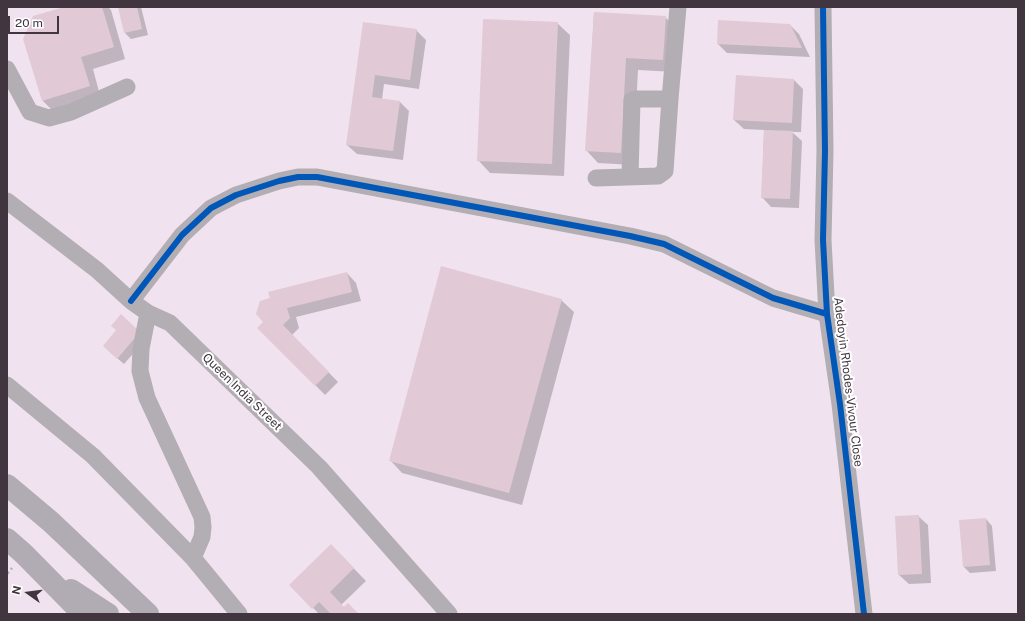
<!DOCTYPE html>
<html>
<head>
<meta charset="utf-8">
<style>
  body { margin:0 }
  #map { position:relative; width:1025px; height:621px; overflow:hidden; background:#f1e2ef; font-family:"Public Sans",sans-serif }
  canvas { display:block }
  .frame { position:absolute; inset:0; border:8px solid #41363f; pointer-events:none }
  .north { position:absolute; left:8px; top:573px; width:40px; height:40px; -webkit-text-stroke:3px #fff; paint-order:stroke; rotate:284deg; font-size:11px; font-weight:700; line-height:16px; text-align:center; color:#41363f }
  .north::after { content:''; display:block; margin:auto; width:14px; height:18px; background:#41363f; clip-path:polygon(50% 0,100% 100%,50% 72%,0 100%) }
  .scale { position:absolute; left:8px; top:16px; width:51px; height:18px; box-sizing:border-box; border:2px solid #41363f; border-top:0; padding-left:5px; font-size:12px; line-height:14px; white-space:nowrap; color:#41363f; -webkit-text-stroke:3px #fff; paint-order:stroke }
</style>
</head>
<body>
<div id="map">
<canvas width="1025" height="621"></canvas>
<div class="frame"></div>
<div class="north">N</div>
<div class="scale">20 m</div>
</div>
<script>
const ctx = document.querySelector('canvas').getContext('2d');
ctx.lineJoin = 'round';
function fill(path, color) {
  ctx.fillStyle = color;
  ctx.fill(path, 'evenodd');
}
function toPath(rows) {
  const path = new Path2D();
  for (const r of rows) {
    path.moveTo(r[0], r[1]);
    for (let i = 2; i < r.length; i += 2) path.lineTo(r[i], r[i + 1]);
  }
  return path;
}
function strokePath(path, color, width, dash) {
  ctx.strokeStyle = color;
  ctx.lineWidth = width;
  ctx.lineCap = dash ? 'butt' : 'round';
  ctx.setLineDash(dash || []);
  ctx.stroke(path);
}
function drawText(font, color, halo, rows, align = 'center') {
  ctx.font = font + ' "Public Sans",sans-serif';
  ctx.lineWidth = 4;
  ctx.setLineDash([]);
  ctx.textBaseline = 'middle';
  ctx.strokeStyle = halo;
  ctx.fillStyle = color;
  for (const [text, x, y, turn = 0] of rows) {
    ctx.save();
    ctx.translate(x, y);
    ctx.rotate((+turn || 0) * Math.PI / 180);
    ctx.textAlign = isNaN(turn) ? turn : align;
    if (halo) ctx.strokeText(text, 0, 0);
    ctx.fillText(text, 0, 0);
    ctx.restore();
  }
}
const shadow = toPath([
  [67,7,108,7,111,10,125,59,93,69,101,99,55,113,42,100],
  [119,7,141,7,148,35,131,39,125,33],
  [594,13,665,17,678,30,675,72,638,70,633,165,598,163,586,150],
  [364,23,416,30,426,40,419,89,384,84,382,99,400,102,409,111,403,160,357,154,347,145],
  [557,23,570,35,564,176,490,173,478,160],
  [790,25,799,34,810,57,727,53,718,44],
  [794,80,803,89,801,132,792,132,802,141,799,208,771,207,762,197,764,130,744,129,734,120],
  [347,273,356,283,361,301,296,317,299,328,292,335,338,382,325,395,259,328,265,322,257,314],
  [561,300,574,312,522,505,402,473,390,460],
  [117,331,146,339,124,364,110,352],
  [918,516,928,525,931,583,909,584,899,575],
  [986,519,992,526,996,571,970,573,964,567],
  [331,545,366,581,341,605,344,608,358,614,319,614,291,585]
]);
const building = toPath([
  [64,7,102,7,114,47,81,57,90,86,42,101,23,39,33,16],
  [118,7,137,7,142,29,124,33],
  [594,12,666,16,663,60,626,58,621,153,585,151],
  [483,19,558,22,552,164,477,161],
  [718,20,790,24,802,48,717,44],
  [363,22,417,29,410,80,375,75,372,97,400,101,393,151,346,145],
  [736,75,794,79,792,123,733,120],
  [764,130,793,131,790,199,761,198],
  [441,266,562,299,509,493,389,461],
  [347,272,352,292,287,308,290,318,283,325,329,372,315,386,257,328,263,322,256,314,260,301,270,298,268,292],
  [121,314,140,332,117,359,103,346,116,330,111,326],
  [919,515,922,574,898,575,895,516],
  [986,518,990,565,963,567,959,520],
  [331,544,354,568,330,592,344,607,348,603,359,614,331,614,319,602,312,609,289,585]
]);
const path = toPath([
  [7,574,12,568]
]);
const minor = toPath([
  [823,7,825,151,823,240,827,314,840,404,864,614],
  [7,69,30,112,49,118,71,112,127,87],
  [630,177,632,100,634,99,670,99],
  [596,178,658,176,665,171,670,99,678,7],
  [7,201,97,270,131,301,148,313,170,323,319,467,449,614],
  [131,301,182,235,211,208,236,195,279,181,298,177,317,177,630,236,664,244,773,298,827,314],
  [148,313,141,349,140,371,147,398,202,517,203,527,202,537,193,558],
  [7,385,93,456,193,558,239,614]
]);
const highway = toPath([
  [7,485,51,522,148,614],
  [7,539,24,554,83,614],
  [71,590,108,614]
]);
const cycleway = toPath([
  [823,7,825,151,823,240,827,314,840,404,864,614],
  [131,301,182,235,211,208,236,195,279,181,298,177,317,177,630,236,664,244,773,298,827,314]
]);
const streetNames = [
  ["Adedoyin Rhodes-Vivour Close",848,382,83],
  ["Queen India Street",242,392,44]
];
fill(shadow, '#0003');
fill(building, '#e1c9d5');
strokePath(path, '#b5b0b5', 2.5, [3, 3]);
strokePath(minor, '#b2aeb4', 17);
strokePath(highway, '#b1abb3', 22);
strokePath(cycleway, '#0057b8', 6);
drawText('12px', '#41363f', '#fff', streetNames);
</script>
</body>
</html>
